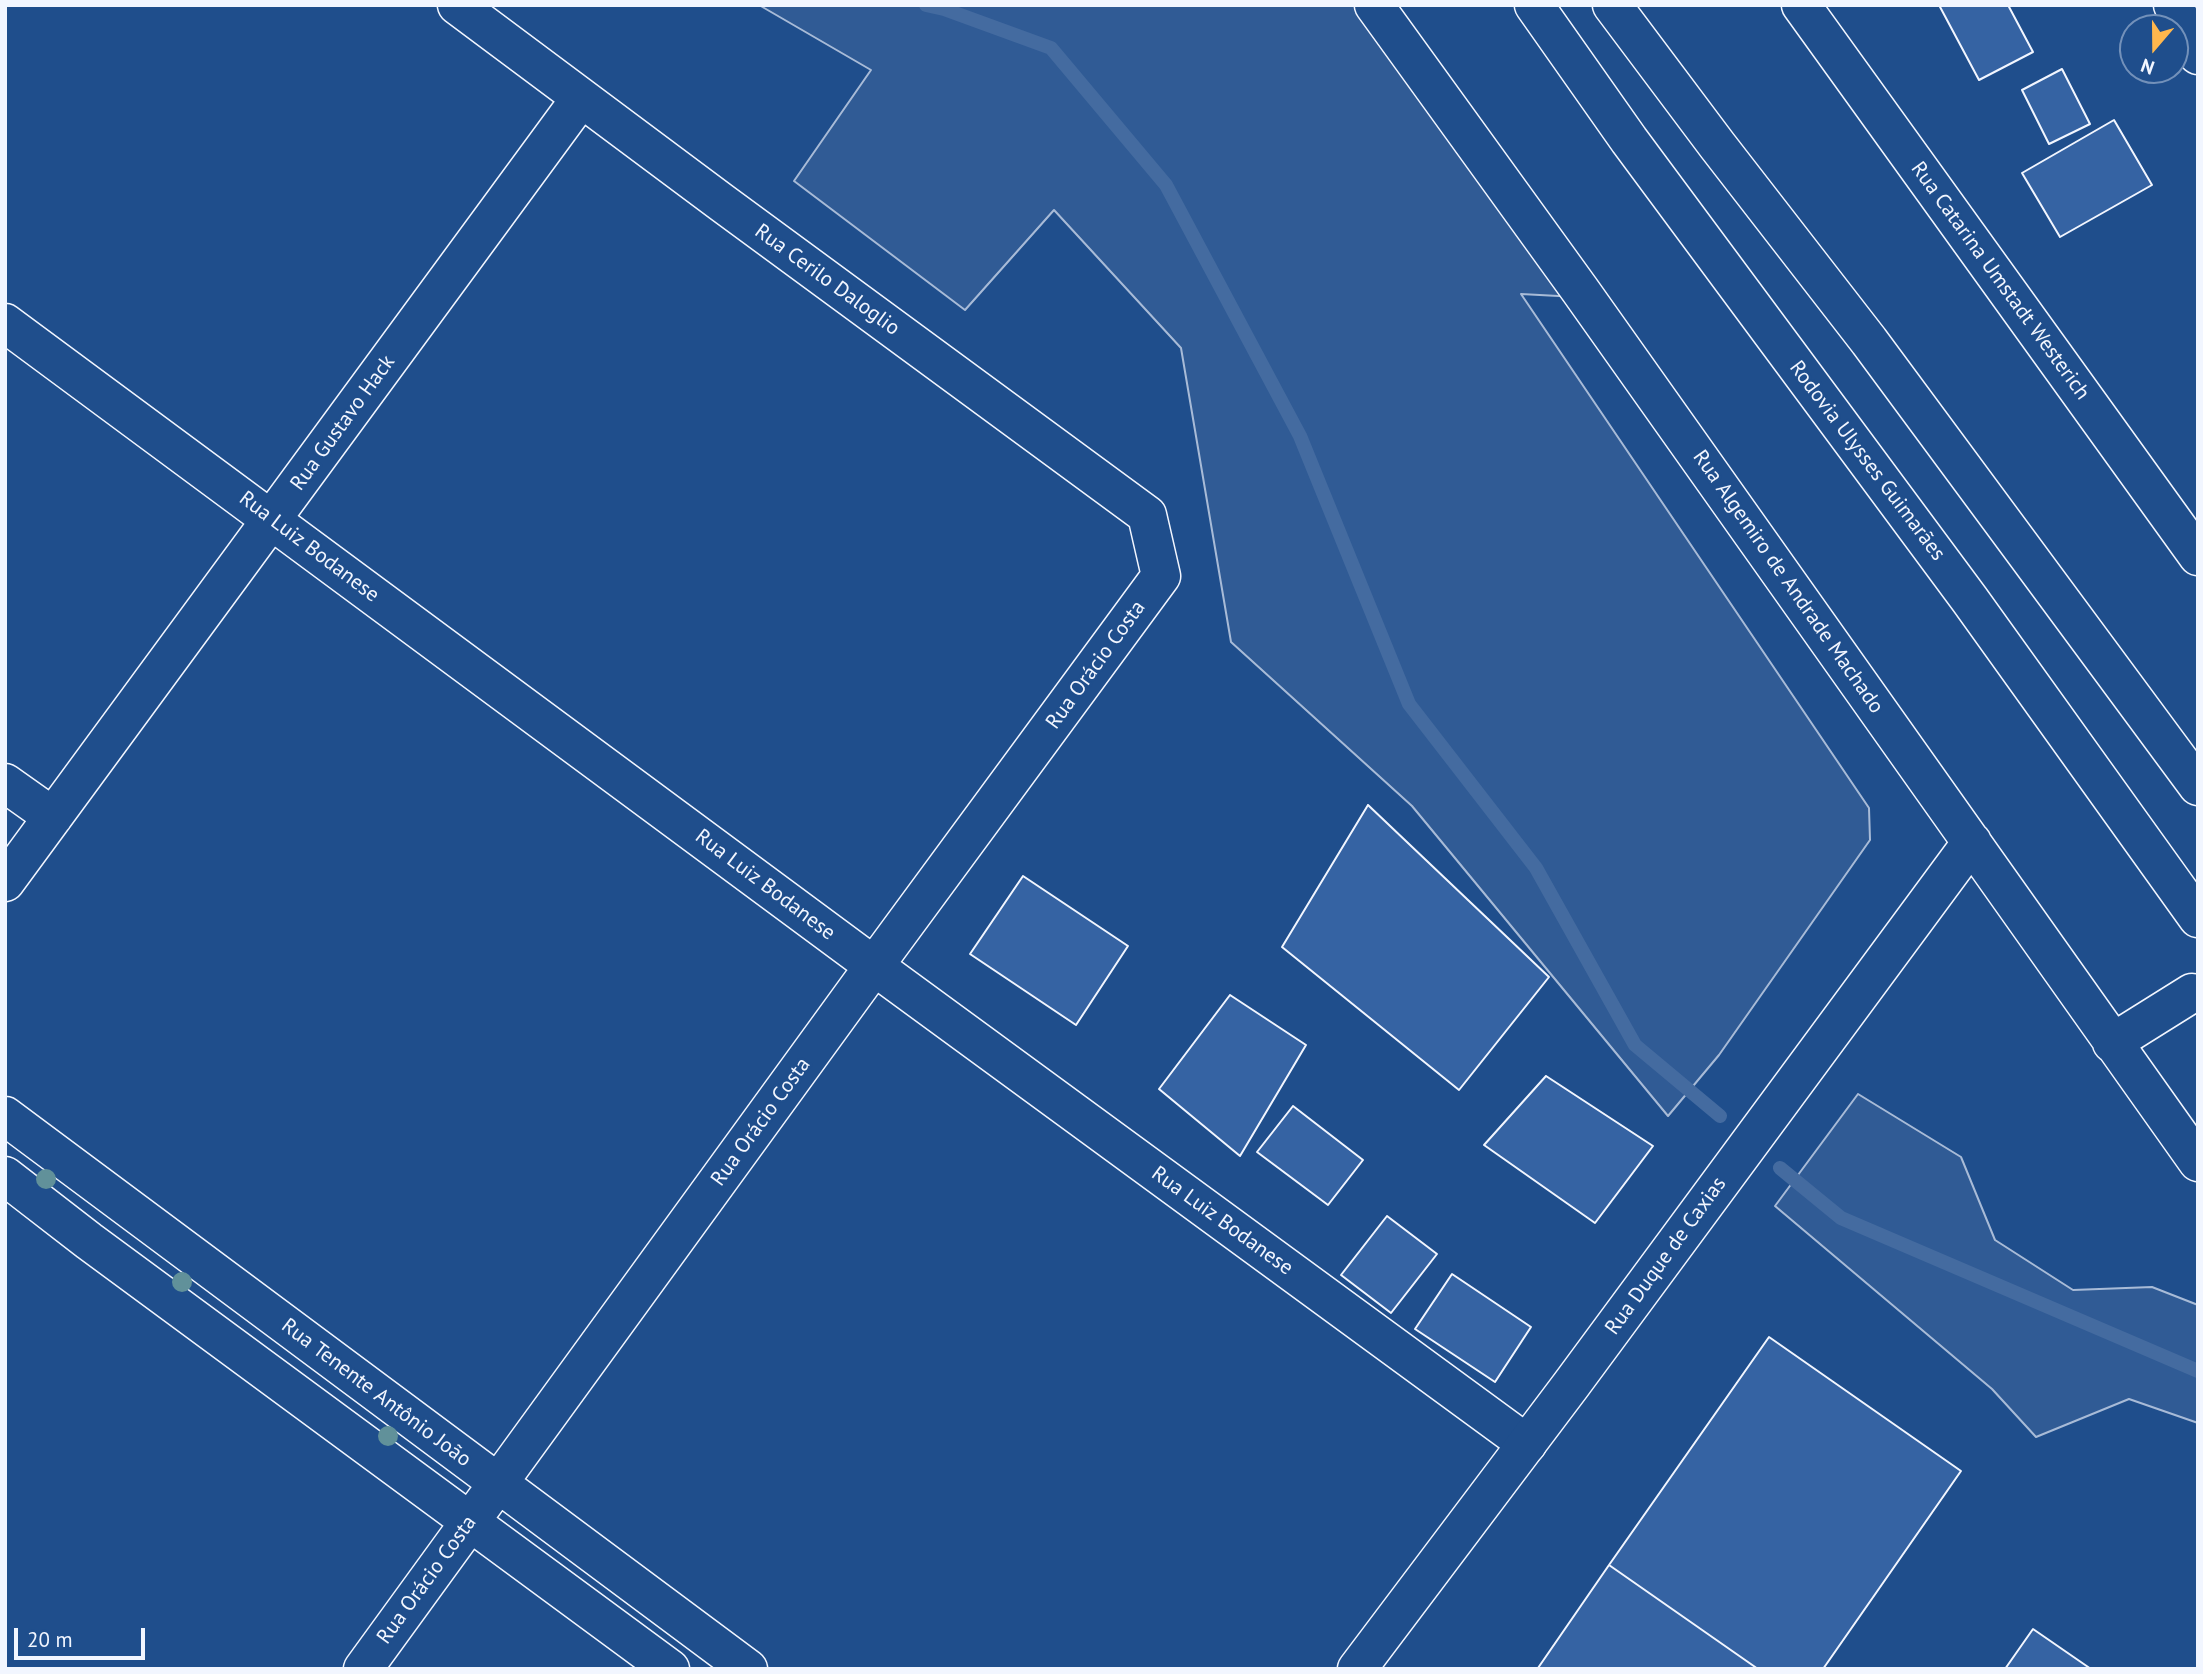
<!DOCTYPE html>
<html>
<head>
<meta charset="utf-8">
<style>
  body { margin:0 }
  #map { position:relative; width:2203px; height:1674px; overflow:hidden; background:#1f4e8c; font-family:"PT Sans",sans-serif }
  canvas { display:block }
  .frame { position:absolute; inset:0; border:7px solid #f2f6ff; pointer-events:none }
  .north { position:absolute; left:2119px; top:14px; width:70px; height:70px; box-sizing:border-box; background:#1f4e8c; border:2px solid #7391ba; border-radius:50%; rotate:200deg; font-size:19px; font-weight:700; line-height:28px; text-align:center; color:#f2f6ff }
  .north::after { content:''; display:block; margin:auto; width:24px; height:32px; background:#ffb74d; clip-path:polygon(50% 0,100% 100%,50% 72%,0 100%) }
  .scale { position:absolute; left:14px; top:1628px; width:131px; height:32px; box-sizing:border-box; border:4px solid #f2f6ff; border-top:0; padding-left:9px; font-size:21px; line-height:24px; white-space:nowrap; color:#f2f6ff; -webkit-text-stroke:5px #1f4e8c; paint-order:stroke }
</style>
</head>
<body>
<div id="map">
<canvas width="2203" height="1674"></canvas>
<div class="frame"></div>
<div class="north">N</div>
<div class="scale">20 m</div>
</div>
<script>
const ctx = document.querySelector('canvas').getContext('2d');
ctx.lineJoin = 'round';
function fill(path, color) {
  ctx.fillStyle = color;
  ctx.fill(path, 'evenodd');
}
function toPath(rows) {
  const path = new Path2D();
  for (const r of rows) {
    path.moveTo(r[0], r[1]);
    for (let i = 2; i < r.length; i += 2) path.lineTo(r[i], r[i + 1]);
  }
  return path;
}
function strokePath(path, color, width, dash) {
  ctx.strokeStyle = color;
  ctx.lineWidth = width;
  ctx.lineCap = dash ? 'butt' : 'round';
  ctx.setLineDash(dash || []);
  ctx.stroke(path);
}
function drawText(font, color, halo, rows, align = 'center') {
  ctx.font = font + ' "PT Sans",sans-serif';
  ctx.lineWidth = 5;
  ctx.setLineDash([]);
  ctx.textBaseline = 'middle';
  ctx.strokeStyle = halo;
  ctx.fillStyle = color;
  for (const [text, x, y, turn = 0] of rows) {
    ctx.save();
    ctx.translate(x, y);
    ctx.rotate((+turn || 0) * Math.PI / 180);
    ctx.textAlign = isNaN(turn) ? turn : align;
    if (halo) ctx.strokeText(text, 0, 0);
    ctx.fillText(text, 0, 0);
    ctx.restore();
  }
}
const built = toPath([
  [759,5,1365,5,1577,297,1521,294,1869,808,1870,840,1719,1055,1668,1116,1412,806,1231,642,1181,348,1054,210,965,310,794,181,871,70,759,5],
  [1858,1094,1961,1157,1995,1240,2073,1290,2152,1287,2198,1305,2198,1423,2129,1399,2036,1437,1992,1389,1775,1206,1858,1094]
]);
const stream = toPath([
  [926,5,944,9,1051,48,1166,185,1300,436,1409,704,1536,868,1635,1045,1720,1116],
  [1780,1168,1841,1218,2198,1371]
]);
const building = toPath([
  [1939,5,2008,5,2033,52,1979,80,1939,5],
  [2062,69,2090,124,2049,144,2022,90,2062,69],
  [2114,120,2152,185,2060,237,2022,173,2114,120],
  [1368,805,1549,977,1459,1090,1282,947,1368,805],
  [1023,876,1128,946,1076,1025,970,954,1023,876],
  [1230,995,1306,1045,1240,1156,1159,1089,1230,995],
  [1546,1076,1653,1146,1595,1223,1484,1145,1546,1076],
  [1293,1106,1363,1160,1328,1205,1257,1152,1293,1106],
  [1387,1216,1437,1254,1391,1313,1341,1275,1387,1216],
  [1452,1274,1531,1327,1495,1382,1415,1329,1452,1274],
  [1769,1337,1961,1471,1823,1669,1758,1669,1609,1565,1769,1337],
  [1609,1565,1758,1669,1538,1668,1609,1565],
  [2033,1629,2091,1669,2005,1669,2033,1629]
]);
const street = toPath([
  [2173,5,2198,55],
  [5,323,874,966,1527,1444],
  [5,783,53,817],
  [5,882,581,98],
  [5,1116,748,1669],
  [5,1176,89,1241,670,1669],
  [363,1669,874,966,1161,576,1147,515,721,202,457,5]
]);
const secondary = toPath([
  [1374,5,1580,290,2198,1162],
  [1801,5,2198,556],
  [2112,1043,2192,993],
  [1357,1669,1571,1385,1972,842]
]);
const highway = toPath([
  [1534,5,1629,140,1970,600,2198,918],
  [1612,5,1717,145,1869,341,2198,786]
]);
const trees = [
  [46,1179],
  [182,1282],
  [388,1436]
];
const streetNames = [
  ["Rua Cerilo Daloglio",827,280,36],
  ["Rua Catarina Umstadt Westerich",2000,281,54],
  ["Rua Gustavo Hack",343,423,-54],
  ["Rodovia Ulysses Guimarães",1867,461,53],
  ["Rua Luiz Bodanese",309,547,37],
  ["Rua Algemiro de Andrade Machado",1788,582,55],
  ["Rua Orácio Costa",1096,665,-54],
  ["Rua Luiz Bodanese",765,885,37],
  ["Rua Orácio Costa",761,1122,-54],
  ["Rua Luiz Bodanese",1222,1221,36],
  ["Rua Duque de Caxias",1666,1256,-54],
  ["Rua Tenente Antônio João",376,1393,37],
  ["Rua Orácio Costa",427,1580,-54]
];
fill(built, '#305b95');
strokePath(built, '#a8bbd7', 2);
strokePath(stream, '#446ba0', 14);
fill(building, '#3563a3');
strokePath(building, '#f2f6ff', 2);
strokePath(street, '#f2f6ff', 41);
strokePath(secondary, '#f2f6ff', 41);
strokePath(highway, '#f2f6ff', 41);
strokePath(street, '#1f4e8c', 38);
strokePath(secondary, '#1f4e8c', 38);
strokePath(highway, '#1f4e8c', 38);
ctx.fillStyle = '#61919a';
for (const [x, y] of trees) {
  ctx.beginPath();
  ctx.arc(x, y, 10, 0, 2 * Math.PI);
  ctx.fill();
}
drawText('21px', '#f2f6ff', '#1f4e8c', streetNames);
</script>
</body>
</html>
